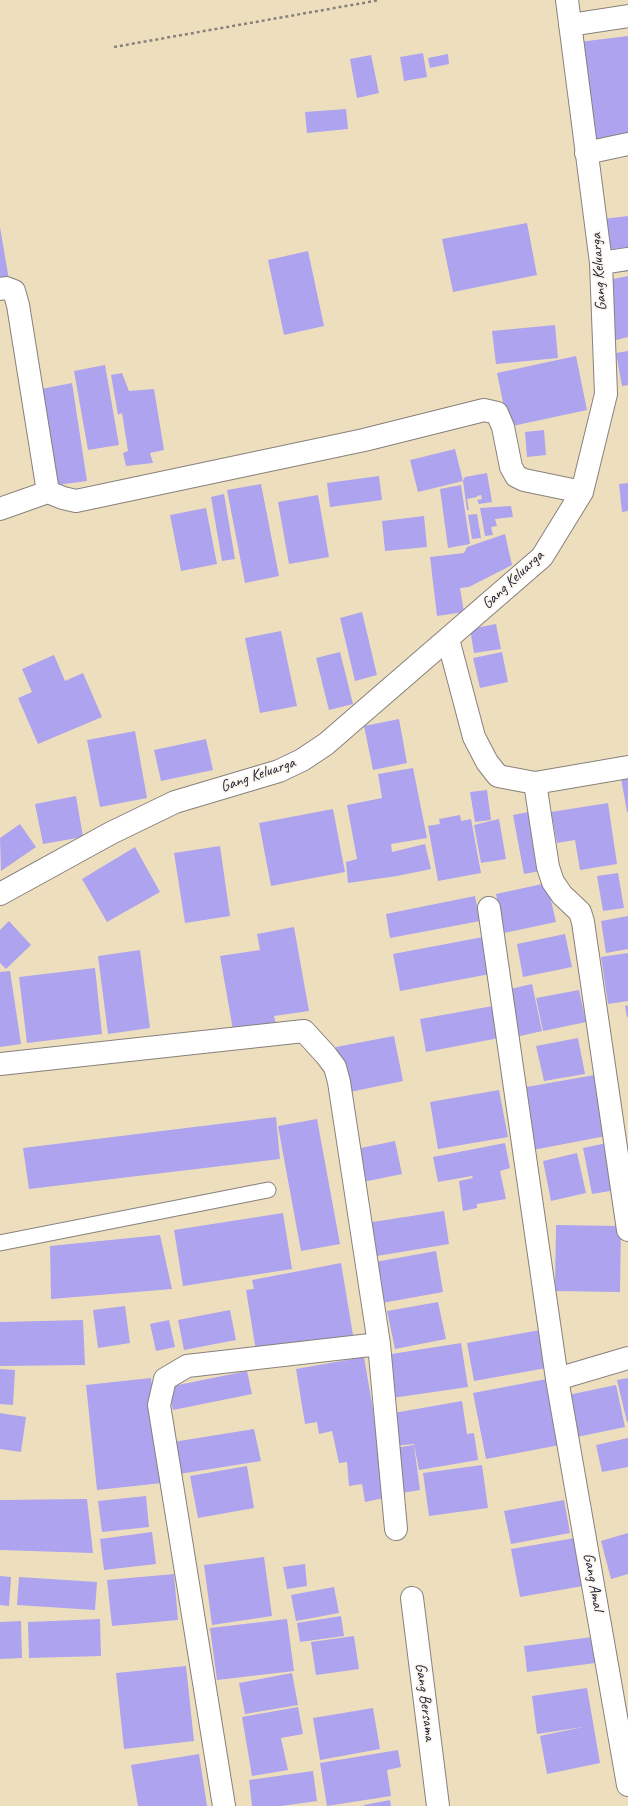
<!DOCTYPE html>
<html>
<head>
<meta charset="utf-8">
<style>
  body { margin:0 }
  canvas { display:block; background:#eddfbe }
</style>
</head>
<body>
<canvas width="628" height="1806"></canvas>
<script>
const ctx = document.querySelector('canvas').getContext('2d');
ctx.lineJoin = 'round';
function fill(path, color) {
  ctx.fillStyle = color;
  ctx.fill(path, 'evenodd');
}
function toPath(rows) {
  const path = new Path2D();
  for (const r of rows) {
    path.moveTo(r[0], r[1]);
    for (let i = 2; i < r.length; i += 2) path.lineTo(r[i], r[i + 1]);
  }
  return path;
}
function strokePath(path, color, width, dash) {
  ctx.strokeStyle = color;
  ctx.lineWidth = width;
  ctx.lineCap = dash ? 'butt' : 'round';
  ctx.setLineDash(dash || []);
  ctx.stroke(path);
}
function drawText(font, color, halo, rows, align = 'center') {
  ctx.font = font + ' Caveat,sans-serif';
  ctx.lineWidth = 3.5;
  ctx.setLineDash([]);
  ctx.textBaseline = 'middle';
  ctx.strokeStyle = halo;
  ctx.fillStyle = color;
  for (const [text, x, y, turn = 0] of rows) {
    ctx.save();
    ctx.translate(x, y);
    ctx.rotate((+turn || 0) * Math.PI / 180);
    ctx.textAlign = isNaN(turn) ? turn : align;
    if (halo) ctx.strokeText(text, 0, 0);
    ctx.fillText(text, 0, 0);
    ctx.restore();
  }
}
const building = toPath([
  [628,36,628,140,592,145,579,42],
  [423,53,427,77,404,81,400,57],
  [448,54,449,64,430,68,428,58],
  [371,55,379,93,357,98,350,59],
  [346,109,348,129,307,133,305,112],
  [628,216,628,255,607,258,602,219],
  [527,223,537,275,453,292,442,239],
  [0,227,9,280,0,281],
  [308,251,324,326,284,335,268,260],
  [628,276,628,337,616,340,604,281],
  [555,325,558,358,496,364,492,331],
  [628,351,628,385,622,386,616,353],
  [576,356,587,410,508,427,497,373],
  [105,365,119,445,88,450,74,371],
  [122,373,129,391,154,389,164,450,150,453,153,463,126,466,123,453,128,451,122,413,118,415,111,375],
  [72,383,87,481,57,485,41,389],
  [544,430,546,455,527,457,525,432],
  [455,449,463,481,418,492,410,460],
  [487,473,492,502,479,504,477,500,482,499,481,495,477,496,477,497,467,499,469,510,467,510,463,481,465,477],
  [379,476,382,500,330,507,327,483],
  [628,483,628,511,622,512,619,484],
  [261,484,279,576,245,583,227,490],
  [461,485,470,544,448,548,440,489],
  [224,494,235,559,222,561,211,497],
  [318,495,329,557,289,564,278,502],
  [511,506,513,517,495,519,497,526,491,527,493,535,485,536,480,508],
  [206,508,217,564,181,571,170,515],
  [477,514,481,538,472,539,468,515],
  [424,516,427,547,385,551,382,521],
  [505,534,512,565,469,587,460,588,464,612,437,616,430,557,464,553,467,547],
  [362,612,377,675,355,681,340,618],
  [496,624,501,649,474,653,470,629],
  [281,631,297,706,260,713,245,638],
  [340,652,353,704,329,710,316,658],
  [502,652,508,682,480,688,473,658],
  [54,655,65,681,83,673,102,717,38,744,18,698,32,692,22,669],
  [399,719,407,763,373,770,364,726],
  [135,731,147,798,100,807,87,740],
  [206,739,213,770,161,781,154,750],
  [413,768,427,838,391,844,392,852,425,844,431,869,397,876,348,883,346,862,357,859,347,805,382,798,378,774],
  [628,777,628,812,627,812,621,778],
  [487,790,491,820,475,822,470,792],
  [76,796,83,837,43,844,35,804],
  [608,803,617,864,580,870,575,840,557,843,551,812],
  [333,809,345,872,271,886,259,823],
  [534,811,545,870,524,874,513,815],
  [460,815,461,821,471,819,481,873,438,881,428,826,440,824,439,819],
  [499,819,506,859,481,863,474,825],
  [20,824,36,847,1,871,0,838],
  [220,846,230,916,185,923,174,853],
  [135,847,160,892,107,922,82,879],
  [618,873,624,908,603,911,597,876],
  [547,883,556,922,504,933,496,894],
  [475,896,480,921,390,938,386,914],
  [628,916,628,949,606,953,601,921],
  [9,921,31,945,6,969,0,963,0,930],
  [294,927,309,1011,274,1016,276,1023,233,1030,220,956,260,950,257,934],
  [565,934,572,967,523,977,517,944],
  [483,937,490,974,400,991,393,954],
  [140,950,150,1028,108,1034,98,956],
  [628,953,628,1001,608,1004,601,957],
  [95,968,102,1034,27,1043,19,977],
  [10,971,21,1044,0,1047,0,972],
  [532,984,542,1031,516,1037,506,990],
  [579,990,586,1022,543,1031,536,998],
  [628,1005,628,1017,627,1017,625,1006],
  [493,1006,499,1038,426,1052,420,1019],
  [394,1036,403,1081,345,1093,336,1047],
  [578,1038,585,1074,544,1081,536,1046],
  [600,1074,611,1135,533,1150,521,1088],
  [499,1090,508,1137,438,1149,430,1102],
  [276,1117,280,1159,29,1189,23,1148],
  [317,1119,340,1244,301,1251,278,1126],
  [395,1141,402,1174,358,1183,351,1150],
  [505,1143,510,1168,500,1171,506,1199,477,1204,477,1208,463,1211,459,1181,473,1178,472,1176,483,1174,438,1182,433,1157],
  [607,1143,616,1190,592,1194,583,1148],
  [577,1153,586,1193,551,1201,543,1161],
  [444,1211,449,1244,371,1257,366,1223],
  [283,1213,292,1269,183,1286,174,1230],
  [556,1225,621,1226,620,1292,555,1291],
  [160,1235,172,1289,51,1299,50,1246],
  [436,1251,443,1292,382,1303,375,1262],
  [341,1263,353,1335,256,1351,246,1290,254,1289,252,1280],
  [438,1302,446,1339,395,1349,387,1311],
  [125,1306,130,1343,98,1348,93,1310],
  [230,1310,236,1340,184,1350,178,1320],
  [83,1320,85,1365,0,1366,0,1322],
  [169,1320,175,1347,156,1351,150,1324],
  [546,1329,552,1367,474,1381,467,1343],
  [461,1343,468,1387,392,1398,385,1355],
  [364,1357,388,1497,365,1502,362,1484,349,1486,347,1462,339,1463,332,1431,319,1434,317,1422,305,1424,296,1369],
  [0,1369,15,1370,13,1405,0,1404],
  [247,1371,252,1394,173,1410,168,1387],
  [151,1378,162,1483,97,1490,86,1385],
  [552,1378,565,1444,486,1459,473,1393],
  [628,1378,628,1422,627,1422,617,1380],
  [616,1385,625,1427,577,1437,568,1395],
  [462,1401,467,1434,474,1433,478,1460,419,1470,414,1444,394,1446,388,1414],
  [0,1413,26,1417,21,1452,0,1449],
  [254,1429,261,1461,179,1474,173,1442],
  [628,1438,628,1467,602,1472,596,1445],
  [414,1445,420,1490,402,1493,395,1448],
  [482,1465,488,1508,429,1516,423,1473],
  [247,1466,254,1508,198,1518,190,1476],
  [146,1496,149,1527,102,1532,98,1501],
  [87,1499,93,1553,0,1550,0,1500],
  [564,1500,570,1533,511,1544,504,1511],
  [152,1532,156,1564,104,1570,100,1539],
  [628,1533,628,1574,611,1579,601,1541],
  [575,1538,583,1586,520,1597,511,1549],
  [264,1557,272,1616,212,1625,204,1565],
  [305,1564,307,1586,287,1589,283,1567],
  [174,1574,178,1620,112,1626,107,1580],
  [0,1576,11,1577,9,1606,0,1605],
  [19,1577,97,1582,95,1610,17,1605],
  [334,1587,339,1613,296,1621,291,1595],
  [341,1616,344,1636,300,1642,297,1623],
  [100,1619,101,1656,29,1658,28,1622],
  [287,1619,294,1671,217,1680,210,1628],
  [21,1621,22,1658,0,1659,0,1622],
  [354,1636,359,1669,316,1675,311,1642],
  [592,1637,595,1663,527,1672,524,1646],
  [186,1666,194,1741,124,1749,116,1673],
  [292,1673,298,1705,245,1714,239,1683],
  [587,1688,600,1763,547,1774,540,1736,583,1727,537,1734,532,1696],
  [298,1707,303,1734,281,1738,288,1770,252,1776,242,1717],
  [373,1708,380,1749,320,1760,313,1718],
  [398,1750,401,1767,387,1770,391,1796,327,1806,320,1763],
  [199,1754,207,1806,138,1806,131,1765],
  [313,1771,317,1801,281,1806,252,1806,249,1780],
  [390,1800,391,1806,364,1806,364,1805]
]);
const path = toPath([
  [114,47,380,0]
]);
const lane = toPath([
  [0,1243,268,1190]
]);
const street = toPath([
  [570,25,628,16],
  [586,153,628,144],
  [601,263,628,259],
  [0,289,6,288,14,291,18,305,48,492,63,498,76,501,364,440,484,410,497,413,503,427,511,467,516,476,524,480,582,492],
  [0,509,48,492],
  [448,639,474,737,487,762,498,776,535,783,628,767],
  [535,783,548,867,553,882,562,895,580,912,583,922,628,1230],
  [0,894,111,833,175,802,279,771,302,760,326,744,542,557,582,492,606,394,601,263,567,0],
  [489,908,557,1379,628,1785],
  [0,1064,304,1031,326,1055,335,1067,339,1082,379,1344,396,1529],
  [557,1379,628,1358],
  [412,1598,438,1806],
  [224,1806,159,1405,165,1379,187,1366,379,1344]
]);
const streetNames = [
  ["Gang Keluarga",599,272,-94],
  ["Gang Keluarga",513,580,-43],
  ["Gang Keluarga",258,775,-19],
  ["Gang Amal",593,1582,80],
  ["Gang Bersama",425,1702,83]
];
fill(building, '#aea3ee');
strokePath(lane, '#88807c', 17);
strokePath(street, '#88807c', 24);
strokePath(path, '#88807c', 2.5, [3, 3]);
strokePath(lane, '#fff', 15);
strokePath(street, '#fff', 22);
drawText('16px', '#22223b', '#fbf7ec', streetNames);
</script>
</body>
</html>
